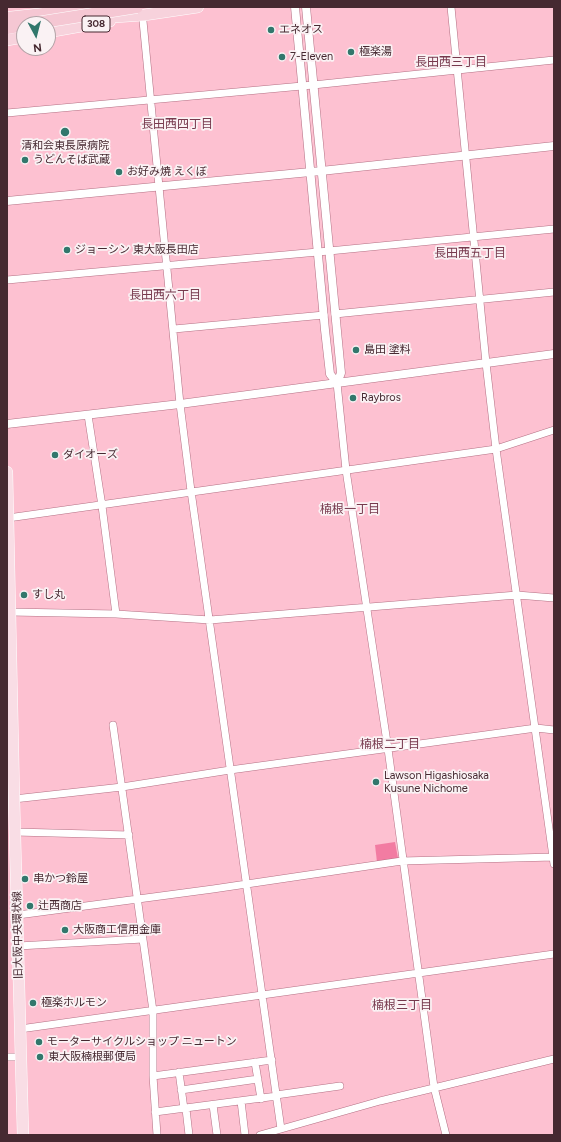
<!DOCTYPE html>
<html>
<head>
<meta charset="utf-8">
<style>
  body { margin:0 }
  #map { position:relative; width:561px; height:1142px; overflow:hidden; background:#fdc1d1; font-family:Figtree,sans-serif }
  canvas { display:block }
  .frame { position:absolute; inset:0; border:8px solid #462931; pointer-events:none }
  .north { position:absolute; left:16px; top:16px; width:40px; height:40px; box-sizing:border-box; background:#faf2f4; border:1px solid #b2a2a6; border-radius:50%; rotate:173deg; font-size:11px; font-weight:700; line-height:16px; text-align:center; color:#462931 }
  .north::after { content:''; display:block; margin:auto; width:14px; height:18px; background:#32776c; clip-path:polygon(50% 0,100% 100%,50% 72%,0 100%) }
</style>
</head>
<body>
<div id="map">
<canvas width="561" height="1142"></canvas>
<div class="frame"></div>
<div class="north">N</div>
</div>
<script>
const ctx = document.querySelector('canvas').getContext('2d');
ctx.lineJoin = 'round';
function fill(path, color) {
  ctx.fillStyle = color;
  ctx.fill(path, 'evenodd');
}
function toPath(rows) {
  const path = new Path2D();
  for (const r of rows) {
    path.moveTo(r[0], r[1]);
    for (let i = 2; i < r.length; i += 2) path.lineTo(r[i], r[i + 1]);
  }
  return path;
}
function strokePath(path, color, width, dash) {
  ctx.strokeStyle = color;
  ctx.lineWidth = width;
  ctx.lineCap = dash ? 'butt' : 'round';
  ctx.setLineDash(dash || []);
  ctx.stroke(path);
}
function drawText(font, color, halo, rows, align = 'center') {
  ctx.font = font + ' Figtree,"Noto Sans JP",sans-serif';
  ctx.lineWidth = 3.5;
  ctx.setLineDash([]);
  ctx.textBaseline = 'middle';
  ctx.strokeStyle = halo;
  ctx.fillStyle = color;
  for (const [text, x, y, turn = 0] of rows) {
    ctx.save();
    ctx.translate(x, y);
    ctx.rotate((+turn || 0) * Math.PI / 180);
    ctx.textAlign = isNaN(turn) ? turn : align;
    if (halo) ctx.strokeText(text, 0, 0);
    ctx.fillText(text, 0, 0);
    ctx.restore();
  }
}
const green = toPath([
  [395,842,398,858,377,862,375,845]
]);
const minor = toPath([
  [451,7,486,363,496,449,554,864],
  [144,15,143,21,180,404,191,491,281,1129],
  [7,113,313,85,554,60],
  [7,280,329,251,554,229],
  [335,314,554,292],
  [174,329,324,315],
  [337,383,346,470,388,749,434,1087,446,1135],
  [88,415,102,506,116,614],
  [8,518,496,449,554,430],
  [10,612,116,614,210,620,517,595,554,598],
  [113,725,153,1011,153,1076,157,1135],
  [14,799,122,787,230,770,536,728,554,730],
  [15,832,129,835],
  [18,915,213,889,402,861,554,857],
  [18,946,143,939],
  [20,1029,554,954],
  [7,1057,21,1057],
  [255,1062,261,1099],
  [179,1072,184,1109],
  [153,1076,272,1060],
  [181,1090,258,1079],
  [276,1095,340,1086],
  [241,1101,245,1135],
  [213,1105,217,1135],
  [186,1109,189,1135],
  [155,1112,277,1096],
  [260,1135,380,1101,554,1059]
]);
const tertiary = toPath([
  [295,7,325,330,330,374,337,383],
  [306,7,341,373,337,383],
  [7,201,321,171,554,146],
  [7,424,180,404,554,354]
]);
const primary = toPath([
  [7,472,14,799,23,1135]
]);
const trunk = toPath([
  [100,18,144,15,198,7],
  [48,32,110,21],
  [7,40,24,37]
]);
const motorway = toPath([
  [7,18,89,9],
  [7,28,24,25]
]);
const motorwayBridge = toPath([
  [30,24,137,7]
]);
const markers = [
  [271,30,4,"#32776c"],
  [351,52,4,"#32776c"],
  [282,57,4,"#32776c"],
  [65,132,5,"#32776c"],
  [25,160,4,"#32776c"],
  [119,172,4,"#32776c"],
  [67,250,4,"#32776c"],
  [356,350,4,"#32776c"],
  [353,398,4,"#32776c"],
  [55,455,4,"#32776c"],
  [24,595,4,"#32776c"],
  [376,782,4,"#32776c"],
  [25,879,4,"#32776c"],
  [30,906,4,"#32776c"],
  [65,930,4,"#32776c"],
  [33,1003,4,"#32776c"],
  [39,1042,4,"#32776c"],
  [40,1057,4,"#32776c"]
];
const shields = [
  [96,24,28]
];
const shieldNames = [
  ["308",96,24]
];
const poiNames = [
  ["エネオス",279,30],
  ["極楽湯",359,52],
  ["7-Eleven",290,57],
  ["清和会東長原病院",65,146,"center"],
  ["うどんそば武蔵",33,160],
  ["お好み焼 えくぼ",127,172],
  ["ジョーシン 東大阪長田店",75,250],
  ["島田 塗料",364,350],
  ["Raybros",361,398],
  ["ダイオーズ",63,455],
  ["すし丸",32,595],
  ["Lawson Higashiosaka",384,776],
  ["Kusune Nichome",384,789],
  ["串かつ鈴屋",33,879],
  ["辻西商店",38,906],
  ["大阪商工信用金庫",73,930],
  ["極楽ホルモン",41,1003],
  ["モーターサイクルショップ ニュートン",47,1042],
  ["東大阪楠根郵便局",48,1057]
];
const streetNames = [
  ["旧大阪中央環状線",18,935,-91]
];
const neighbourhoodNames = [
  ["長田西三丁目",451,62],
  ["長田西四丁目",177,124],
  ["長田西五丁目",470,253],
  ["長田西六丁目",165,295],
  ["楠根一丁目",350,509],
  ["楠根二丁目",390,744],
  ["楠根三丁目",402,1005]
];
fill(green, '#f27ca2');
strokePath(minor, '#b47084', 8);
strokePath(tertiary, '#b47084', 9);
strokePath(primary, '#fff', 12);
strokePath(trunk, '#fff', 12);
strokePath(motorway, '#fff', 13);
strokePath(minor, '#fff', 7);
strokePath(tertiary, '#fff', 8);
strokePath(primary, '#f9dde5', 11);
strokePath(trunk, '#f7d2dc', 11);
strokePath(motorway, '#f5c7d3', 12);
strokePath(motorwayBridge, '#fff', 13, []);
strokePath(motorwayBridge, '#f5c7d3', 12);
for (const [x, y, r, color] of markers) {
  const dot = new Path2D();
  dot.arc(x, y, r, 0, 2 * Math.PI);
  ctx.fillStyle = color;
  ctx.fill(dot);
  strokePath(dot, '#faf2f4', 1.5);
}
for (const [x, y, w] of shields) {
  const box = new Path2D();
  box.roundRect(x - w / 2, y - 8, w, 16, 3);
  ctx.fillStyle = '#faf2f4';
  ctx.fill(box);
  strokePath(box, '#462931', 1);
}
drawText('bold 10px', '#462931', null, shieldNames);
drawText('11px', '#462931', '#faf2f4', poiNames, 'left');
drawText('11px', '#462931', '#faf2f4', streetNames);
drawText('12px', '#77394d', '#faf2f4', neighbourhoodNames);
</script>
</body>
</html>
